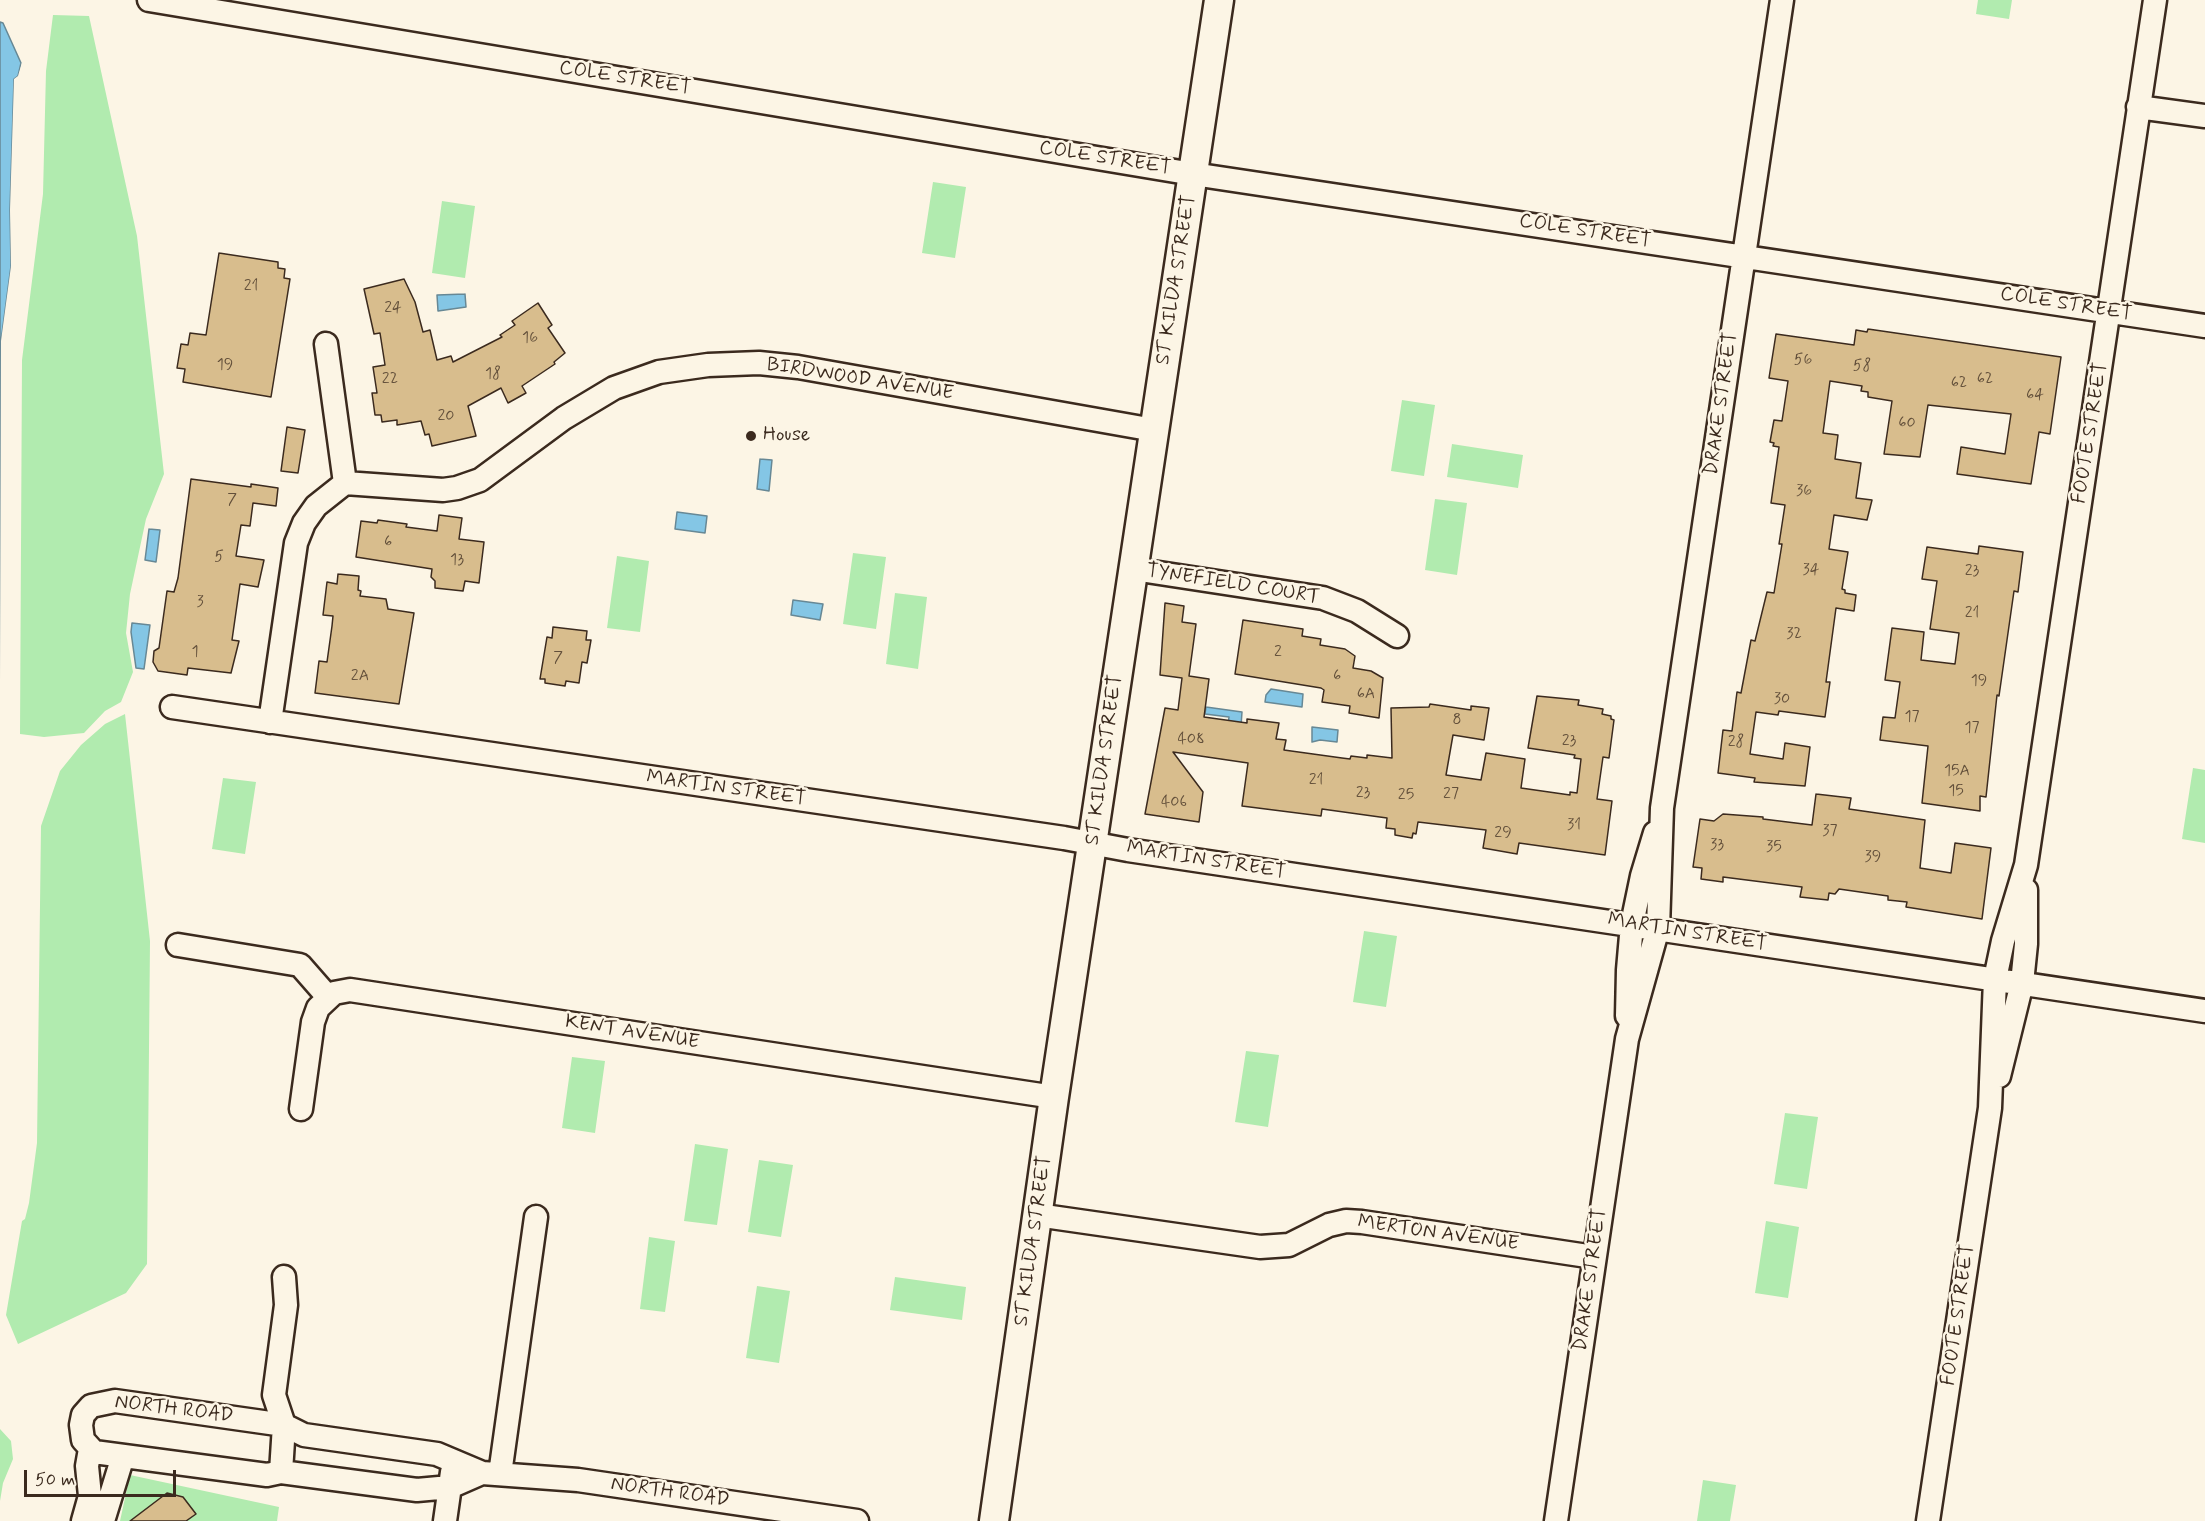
<!DOCTYPE html>
<html>
<head>
<meta charset="utf-8">
<style>
  body { margin:0 }
  #map { position:relative; width:2205px; height:1521px; overflow:hidden; background:#fcf5e5; font-family:Mynerve,sans-serif }
  canvas { display:block }
  .scale { position:absolute; left:24px; top:1470px; width:152px; height:27px; box-sizing:border-box; border:3px solid #3b2a1e; border-top:0; padding-left:8px; font-size:18px; line-height:21px; white-space:nowrap; color:#3b2a1e; -webkit-text-stroke:4px #fcf5e5; paint-order:stroke }
</style>
</head>
<body>
<div id="map">
<canvas width="2205" height="1521"></canvas>
<div class="scale">50 m</div>
</div>
<script>
const ctx = document.querySelector('canvas').getContext('2d');
ctx.lineJoin = 'round';
function fill(path, color) {
  ctx.fillStyle = color;
  ctx.fill(path, 'evenodd');
}
function toPath(rows) {
  const path = new Path2D();
  for (const r of rows) {
    path.moveTo(r[0], r[1]);
    for (let i = 2; i < r.length; i += 2) path.lineTo(r[i], r[i + 1]);
  }
  return path;
}
function strokePath(path, color, width, dash) {
  ctx.strokeStyle = color;
  ctx.lineWidth = width;
  ctx.lineCap = dash ? 'butt' : 'round';
  ctx.setLineDash(dash || []);
  ctx.stroke(path);
}
function drawText(font, color, halo, rows, align = 'center') {
  ctx.font = font + ' Mynerve,sans-serif';
  ctx.lineWidth = 5;
  ctx.setLineDash([]);
  ctx.textBaseline = 'middle';
  ctx.strokeStyle = halo;
  ctx.fillStyle = color;
  for (const [text, x, y, turn = 0] of rows) {
    ctx.save();
    ctx.translate(x, y);
    ctx.rotate((+turn || 0) * Math.PI / 180);
    ctx.textAlign = isNaN(turn) ? turn : align;
    if (halo) ctx.strokeText(text, 0, 0);
    ctx.fillText(text, 0, 0);
    ctx.restore();
  }
}
const green = toPath([
  [1978,0,2012,0,2009,19,1976,14],
  [53,15,89,16,137,236,164,474,146,519,130,594,126,633,133,672,121,702,105,711,84,733,44,737,20,734,22,360,43,194,46,71],
  [933,182,966,187,955,258,922,253],
  [442,201,475,206,465,278,432,273],
  [1402,400,1435,405,1424,476,1391,471],
  [1452,444,1523,455,1518,488,1447,477],
  [1435,499,1467,503,1457,575,1425,570],
  [853,553,886,557,876,629,843,624],
  [617,556,649,561,640,632,607,628],
  [895,593,927,597,918,669,886,664],
  [125,714,150,941,147,1264,126,1293,18,1344,6,1315,22,1221,25,1219,29,1203,37,1143,41,826,60,771,81,745,105,724],
  [2193,768,2205,770,2205,843,2182,839],
  [223,778,256,782,245,854,212,849],
  [1364,931,1397,936,1386,1007,1353,1002],
  [1246,1051,1279,1055,1268,1127,1235,1122],
  [572,1057,605,1061,595,1133,562,1128],
  [1785,1113,1818,1117,1807,1189,1774,1184],
  [695,1144,728,1149,717,1225,684,1221],
  [759,1160,793,1165,781,1237,748,1232],
  [1766,1221,1799,1227,1788,1298,1755,1293],
  [649,1237,675,1241,665,1312,640,1309],
  [895,1277,966,1287,962,1320,890,1310],
  [757,1286,790,1291,779,1363,746,1358],
  [0,1429,11,1441,13,1459,3,1483,0,1501],
  [130,1475,279,1507,277,1521,120,1521],
  [1703,1480,1736,1485,1730,1521,1697,1521]
]);
const water = toPath([
  [0,22,3,23,21,63,18,76,14,79,10,210,11,266,1,341,0,678,0,22],
  [465,294,466,307,438,311,437,295,465,294],
  [760,459,772,460,769,491,757,489,760,459],
  [677,512,707,516,705,533,675,529,677,512],
  [149,529,160,530,156,562,145,560,149,529],
  [793,600,823,604,820,620,791,615,793,600],
  [132,623,150,625,144,669,136,668,131,632,132,623],
  [1271,689,1303,694,1302,707,1265,702,1266,695,1271,689],
  [1206,707,1242,712,1241,726,1228,724,1229,717,1205,714,1206,707],
  [1312,727,1338,730,1337,742,1320,740,1312,742,1312,727]
]);
const pier = toPath([
  [23,59,24,71,17,81,13,211,14,266,4,341,5,575,3,678,0,681,1,341,11,266,10,210,14,79,18,76]
]);
const building = toPath([
  [219,253,278,262,278,268,285,269,284,278,290,279,271,397,183,382,185,369,177,368,181,344,188,345,190,333,206,335,219,253],
  [404,279,415,302,423,332,430,330,437,360,451,356,453,362,502,337,500,335,515,325,512,321,538,303,552,325,548,328,565,353,554,362,555,364,522,386,526,393,508,403,501,388,468,406,476,436,432,446,429,434,425,435,421,421,397,425,397,420,382,422,381,415,375,415,372,393,377,393,373,367,385,365,380,333,374,334,364,289,404,279],
  [1868,329,2061,357,2050,434,2039,432,2031,484,1957,474,1961,447,2005,454,2011,414,1928,405,1920,457,1884,454,1892,401,1868,397,1868,392,1861,391,1862,386,1830,381,1823,433,1838,435,1835,459,1861,463,1856,498,1872,500,1867,520,1834,515,1829,549,1848,552,1842,589,1845,590,1845,593,1856,595,1854,611,1836,608,1826,682,1830,682,1825,717,1779,711,1778,715,1756,712,1750,754,1783,759,1785,743,1810,747,1805,786,1754,782,1755,778,1718,773,1723,730,1732,731,1737,692,1741,693,1751,640,1755,641,1767,592,1774,593,1782,544,1779,544,1785,505,1771,503,1779,447,1773,446,1774,443,1770,442,1774,420,1782,421,1788,381,1769,378,1776,334,1854,345,1856,330,1867,332,1868,329],
  [287,427,305,430,298,473,281,471,287,427],
  [191,479,251,487,251,484,278,488,276,506,253,503,250,526,241,525,236,556,264,560,258,587,240,584,232,640,239,641,231,673,188,668,187,675,158,671,153,662,154,651,159,648,167,591,174,592,178,578,191,479],
  [439,515,462,518,459,539,484,542,479,583,465,581,463,591,435,588,435,581,431,577,432,569,356,557,361,521,377,523,378,520,407,524,406,527,437,531,439,515],
  [1979,546,2023,552,2018,592,2014,591,1999,696,1997,695,1986,797,1980,796,1980,811,1922,803,1928,746,1880,740,1883,717,1895,718,1900,682,1885,680,1892,628,1924,632,1921,660,1955,664,1959,633,1930,629,1937,581,1922,579,1927,547,1978,554,1979,546],
  [338,574,359,576,358,590,361,591,360,596,386,599,388,609,414,613,399,704,315,693,319,661,327,662,332,626,333,616,323,615,327,582,337,584,338,574],
  [1165,603,1184,606,1182,622,1196,624,1189,676,1209,679,1204,717,1247,723,1247,719,1279,723,1276,739,1286,740,1284,750,1342,758,1350,759,1351,756,1367,758,1367,755,1392,758,1391,708,1429,707,1430,704,1471,710,1471,706,1489,708,1484,740,1453,735,1446,775,1481,780,1486,753,1525,759,1521,788,1570,795,1570,792,1577,793,1581,759,1574,758,1575,755,1528,748,1537,696,1579,700,1578,705,1603,709,1602,714,1611,716,1611,719,1614,720,1609,758,1603,757,1597,799,1612,801,1605,855,1519,843,1517,854,1483,848,1486,830,1418,822,1416,834,1413,833,1412,838,1395,835,1395,829,1386,828,1387,818,1322,809,1321,816,1242,806,1248,763,1173,752,1203,792,1199,822,1145,814,1165,708,1178,710,1182,678,1160,675,1165,603],
  [1243,620,1303,629,1302,636,1321,639,1320,645,1345,649,1355,656,1353,668,1371,671,1383,678,1379,718,1349,713,1350,706,1322,702,1324,690,1321,688,1235,674,1243,620],
  [553,627,587,631,586,640,591,640,587,663,582,662,579,683,566,681,565,686,545,683,545,679,540,679,547,637,552,638,553,627],
  [1816,794,1851,798,1849,809,1925,820,1920,868,1951,873,1955,843,1991,848,1982,919,1906,907,1907,902,1888,900,1888,896,1839,889,1835,894,1829,893,1828,900,1800,897,1802,887,1723,877,1723,882,1701,879,1702,868,1693,867,1700,819,1714,821,1723,814,1763,817,1763,819,1812,825,1816,794],
  [167,1493,183,1497,196,1514,186,1521,130,1521,167,1493]
]);
const minor = toPath([
  [149,0,1193,174,2205,326],
  [2138,107,2205,116],
  [345,483,443,490,457,488,480,480,564,418,614,388,659,372,708,365,759,363,798,367,1154,430],
  [1133,569,1323,598,1357,611,1397,636],
  [172,707,1064,838,1128,850,2205,1011],
  [270,722,296,543,304,523,316,506,345,483,326,344],
  [178,945,300,965,328,997],
  [1627,1016,1628,970,1632,924,1642,876,1655,833],
  [1999,1076,2022,983,2026,944,2026,890],
  [301,1109,313,1022,318,1008,334,993,350,990,1054,1097],
  [1037,1215,1260,1247,1289,1245,1329,1225,1346,1221,1362,1222,1594,1257],
  [281,1472,284,1425,274,1395,286,1305,284,1277],
  [482,1473,450,1487,417,1490,281,1472,267,1475,94,1452,83,1440,81,1425,83,1415,91,1406,115,1401,284,1425,304,1435,437,1454,482,1473,578,1480,857,1521],
  [500,1474,536,1217],
  [83,1521,90,1496,87,1466,90,1449],
  [103,1521,123,1456],
  [445,1521,452,1472],
  [1556,1521,1627,1039,1658,928,1662,808,1782,0],
  [1928,1521,1990,1108,1995,979,2003,941,2026,865,2155,0]
]);
const major = toPath([
  [994,1521,1054,1097,1219,0]
]);
const markers = [
  [751,436,6,"#3b2a1e"]
];
const numberNames = [
  ["21",251,287],
  ["24",393,309],
  ["16",530,339],
  ["56",1803,361],
  ["19",225,366],
  ["58",1862,367],
  ["18",493,375],
  ["22",390,380],
  ["62",1985,380],
  ["62",1959,384],
  ["64",2035,396],
  ["20",446,417],
  ["60",1907,424],
  ["36",1804,492],
  ["7",232,501],
  ["6",388,543],
  ["5",219,558],
  ["13",457,561],
  ["34",1811,571],
  ["23",1972,572],
  ["3",200,603],
  ["21",1972,614],
  ["32",1794,635],
  ["1",195,653],
  ["2",1278,653],
  ["7",558,659],
  ["2A",360,677],
  ["6",1337,677],
  ["19",1979,682],
  ["6A",1366,695],
  ["30",1782,700],
  ["17",1912,718],
  ["8",1457,721],
  ["17",1972,729],
  ["408",1191,740],
  ["23",1569,742],
  ["28",1736,743],
  ["15A",1957,772],
  ["21",1316,781],
  ["15",1956,792],
  ["23",1363,794],
  ["27",1451,795],
  ["25",1406,796],
  ["406",1174,803],
  ["31",1574,826],
  ["37",1830,832],
  ["29",1503,834],
  ["33",1717,846],
  ["35",1774,848],
  ["39",1873,858]
];
const streetNames = [
  ["COLE STREET",625,79,9],
  ["COLE STREET",1105,159,9],
  ["COLE STREET",1585,232,9],
  ["ST KILDA STREET",1177,280,-81],
  ["COLE STREET",2066,305,9],
  ["BIRDWOOD AVENUE",860,380,9],
  ["DRAKE STREET",1722,404,-82],
  ["FOOTE STREET",2091,433,-81],
  ["TYNEFIELD COURT",1233,585,9],
  ["ST KILDA STREET",1105,760,-82],
  ["MARTIN STREET",726,789,8],
  ["MARTIN STREET",1206,861,9],
  ["MARTIN STREET",1687,933,9],
  ["KENT AVENUE",632,1033,9],
  ["MERTON AVENUE",1438,1234,8],
  ["ST KILDA STREET",1034,1241,-82],
  ["DRAKE STREET",1591,1280,-82],
  ["FOOTE STREET",1959,1315,-82],
  ["NORTH ROAD",174,1410,7],
  ["NORTH ROAD",670,1493,8]
];
const poiNames = [
  ["House",763,436]
];
fill(green, '#b1ebaf');
fill(water, '#84c6e5');
strokePath(water, '#678895', 1.5);
fill(pier, '#fcf5e5');
fill(building, '#d8bd8d');
strokePath(building, '#3b2a1e', 1.5);
strokePath(minor, '#3b2a1e', 27);
strokePath(major, '#3b2a1e', 33);
strokePath(minor, '#fcf5e5', 22);
strokePath(major, '#fcf5e5', 28);
for (const [x, y, r, color] of markers) {
  const dot = new Path2D();
  dot.arc(x, y, r, 0, 2 * Math.PI);
  ctx.fillStyle = color;
  ctx.fill(dot);
  strokePath(dot, '#fcf5e5', 2);
}
drawText('16px', '#624f3a', null, numberNames);
drawText('20px', '#3b2a1e', '#fcf5e5', streetNames);
drawText('20px', '#3b2a1e', '#fcf5e5', poiNames, 'left');
</script>
</body>
</html>
